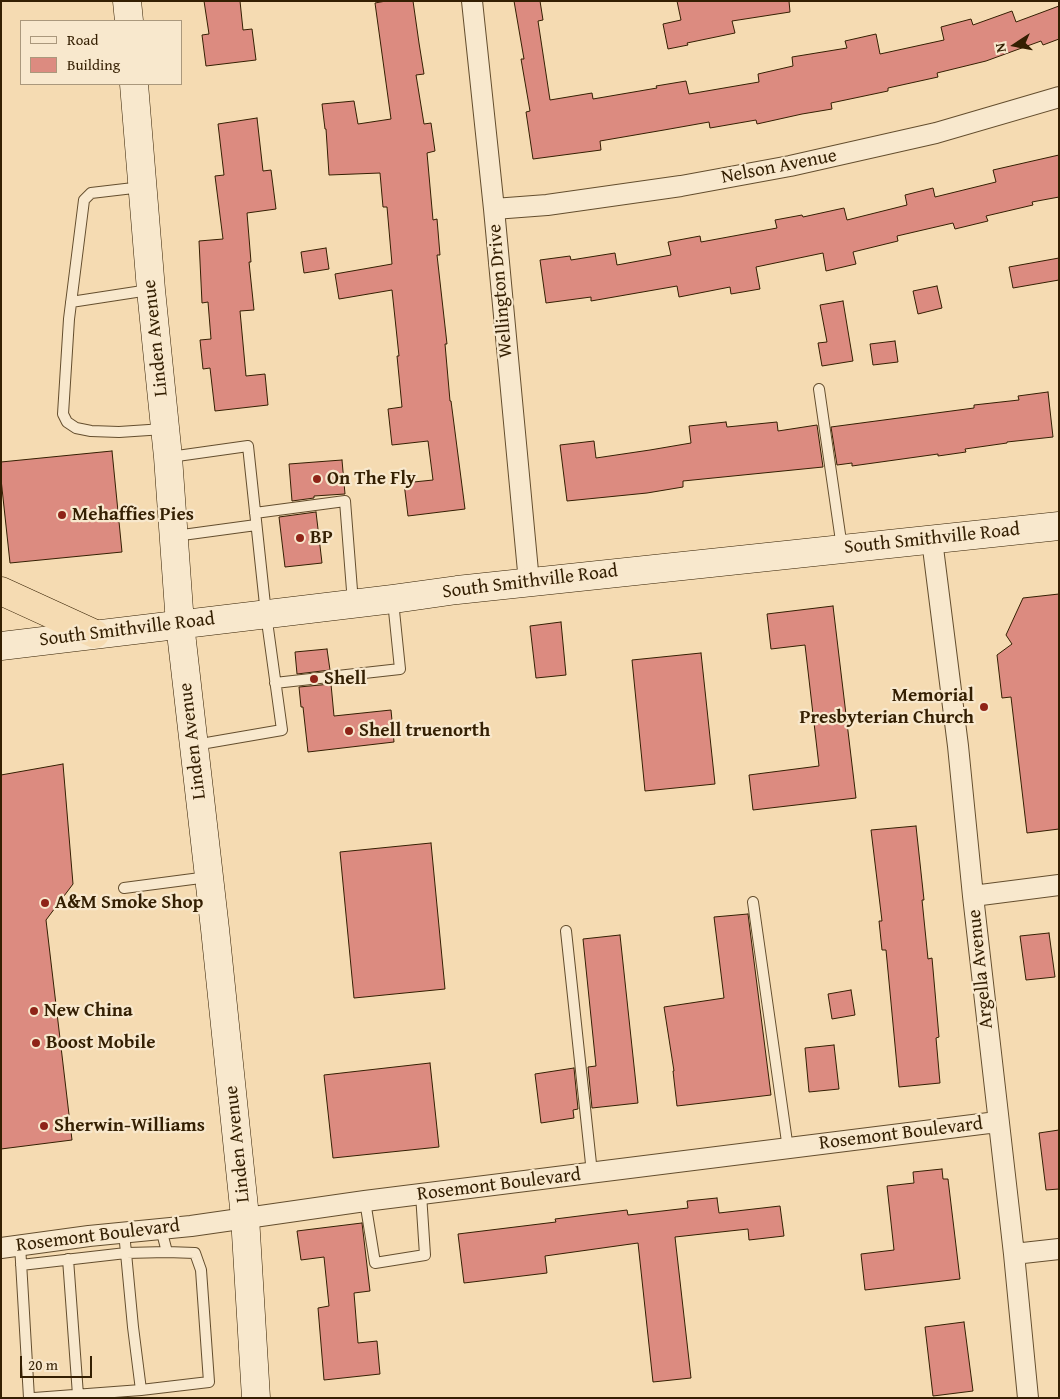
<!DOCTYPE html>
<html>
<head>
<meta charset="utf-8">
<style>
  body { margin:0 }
  #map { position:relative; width:1060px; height:1399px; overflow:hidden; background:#f5dbb2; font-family:"Gentium Book Plus",serif }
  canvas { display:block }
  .frame { position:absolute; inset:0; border:2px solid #341f02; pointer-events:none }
  .legend { position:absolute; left:20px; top:20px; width:162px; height:65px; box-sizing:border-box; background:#f8e8cd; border:1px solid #aa987c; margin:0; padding:6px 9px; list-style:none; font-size:15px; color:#341f02 }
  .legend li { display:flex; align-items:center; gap:10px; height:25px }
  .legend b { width:25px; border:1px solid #aa987c }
  .north { position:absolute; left:990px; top:20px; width:50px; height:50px; -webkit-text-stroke:4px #f8e8cd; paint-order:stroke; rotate:259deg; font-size:14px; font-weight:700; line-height:20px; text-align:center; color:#341f02 }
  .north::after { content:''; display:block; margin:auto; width:18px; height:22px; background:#341f02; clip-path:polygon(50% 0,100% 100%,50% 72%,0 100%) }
  .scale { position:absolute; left:20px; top:1356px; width:72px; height:22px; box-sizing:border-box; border:2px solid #341f02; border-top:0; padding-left:6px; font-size:15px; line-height:18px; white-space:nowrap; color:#341f02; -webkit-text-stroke:4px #f8e8cd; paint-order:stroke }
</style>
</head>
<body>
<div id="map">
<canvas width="1060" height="1399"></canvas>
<div class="frame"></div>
<ul class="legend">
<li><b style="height:6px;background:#f8e8cd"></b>Road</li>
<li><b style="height:14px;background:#dc8b80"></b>Building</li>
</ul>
<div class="north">N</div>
<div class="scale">20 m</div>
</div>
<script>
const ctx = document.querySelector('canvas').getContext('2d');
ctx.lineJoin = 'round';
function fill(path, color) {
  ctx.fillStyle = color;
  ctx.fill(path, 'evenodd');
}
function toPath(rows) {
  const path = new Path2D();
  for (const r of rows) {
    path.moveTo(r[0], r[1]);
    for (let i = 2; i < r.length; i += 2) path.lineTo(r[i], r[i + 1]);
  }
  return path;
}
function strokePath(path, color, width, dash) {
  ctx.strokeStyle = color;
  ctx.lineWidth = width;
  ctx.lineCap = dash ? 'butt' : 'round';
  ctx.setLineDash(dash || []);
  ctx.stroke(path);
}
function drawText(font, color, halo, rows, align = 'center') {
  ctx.font = font + ' "Gentium Book Plus",serif';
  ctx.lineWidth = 4.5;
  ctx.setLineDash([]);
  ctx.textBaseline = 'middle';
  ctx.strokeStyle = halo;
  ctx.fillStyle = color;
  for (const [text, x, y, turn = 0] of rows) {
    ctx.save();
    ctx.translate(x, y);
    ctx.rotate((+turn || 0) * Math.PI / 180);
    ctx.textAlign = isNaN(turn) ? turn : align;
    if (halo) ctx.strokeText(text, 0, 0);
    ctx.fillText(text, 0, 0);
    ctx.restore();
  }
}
const building = toPath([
  [204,1,240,1,243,30,252,29,256,60,206,66,202,35,209,34,204,1],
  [386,1,413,1,419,43,424,74,416,75,424,124,431,123,435,151,427,153,433,220,437,219,440,255,437,255,447,344,445,344,450,401,451,401,465,509,408,516,404,483,433,480,428,441,392,445,388,409,402,407,397,356,399,356,392,290,339,299,335,274,392,264,387,207,383,207,380,173,329,175,326,129,325,129,322,104,354,101,358,124,391,119,375,3,386,1],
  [514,1,540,1,543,20,538,21,550,100,592,93,593,99,657,88,656,86,686,81,689,94,759,82,758,74,793,66,792,57,847,48,845,41,876,34,880,54,944,40,941,27,971,19,973,25,1012,11,1016,22,1059,6,1059,39,1043,45,1041,41,986,61,937,73,938,77,888,88,888,91,831,103,832,109,802,114,757,124,756,120,710,128,709,122,664,130,600,141,601,150,533,159,526,112,530,111,521,59,524,59,514,1],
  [677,1,789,1,790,12,732,21,735,33,687,43,688,45,668,49,663,24,681,20,677,1],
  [257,118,263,171,271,170,276,209,247,213,251,262,249,262,254,310,240,311,246,376,265,374,268,405,215,411,210,368,203,369,200,340,211,339,208,302,202,303,199,241,223,239,215,176,224,175,218,124,257,118],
  [1059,155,1059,197,1032,202,1033,205,986,216,988,221,955,229,953,223,897,236,898,241,853,252,856,264,826,271,823,253,756,267,760,289,731,294,730,287,679,297,677,286,591,301,591,297,546,303,540,260,570,256,571,260,615,253,617,265,671,255,668,242,700,236,701,242,777,228,775,220,802,215,803,217,844,208,847,220,907,205,905,195,933,188,935,197,996,182,993,170,1059,155],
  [326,248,329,269,304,273,301,252,326,248],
  [1059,258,1059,280,1013,288,1009,267,1059,258],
  [937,286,942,308,918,314,913,291,937,286],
  [843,301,853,361,822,366,818,343,827,342,820,305,843,301],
  [895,341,898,362,873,365,870,344,895,341],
  [1048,392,1053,437,1007,442,1007,443,965,449,966,452,938,456,938,454,852,466,852,463,837,465,831,427,974,408,974,405,1019,400,1018,396,1048,392],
  [726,422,727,427,777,422,778,431,817,425,823,467,683,481,683,487,647,493,567,501,560,445,594,441,596,458,650,450,691,443,689,426,726,422],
  [112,451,122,552,10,563,1,479,1,462,112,451],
  [342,460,345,494,314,496,314,498,292,501,289,464,342,460],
  [316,512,322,563,285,567,279,517,316,512],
  [1059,594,1059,829,1027,833,1011,697,1002,698,997,655,1012,644,1006,635,1023,598,1059,594],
  [833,606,856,798,753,810,749,775,819,766,805,645,771,649,767,614,833,606],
  [561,622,566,675,536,678,530,626,561,622],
  [327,649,330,670,297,674,295,652,327,649],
  [701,653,715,784,645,791,632,660,701,653],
  [331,684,334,716,391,710,394,742,308,752,303,707,301,707,299,687,331,684],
  [63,764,73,884,46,920,72,1140,1,1149,1,775,63,764],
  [916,826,924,900,922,900,928,959,932,958,939,1037,936,1038,940,1083,899,1087,886,950,882,950,879,921,882,921,871,830,916,826],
  [431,843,445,989,354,998,340,852,431,843],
  [748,914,771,1095,677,1106,673,1071,674,1071,664,1007,724,998,714,917,748,914],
  [1049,933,1055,977,1026,980,1020,936,1049,933],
  [620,935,638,1103,592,1108,588,1067,596,1066,583,939,620,935],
  [851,990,855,1015,832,1019,828,994,851,990],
  [834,1045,839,1089,809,1092,805,1048,834,1045],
  [430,1063,439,1147,333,1158,324,1075,430,1063],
  [574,1068,578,1109,573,1110,574,1118,541,1123,535,1074,574,1068],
  [1059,1130,1059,1189,1046,1190,1039,1133,1059,1130],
  [942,1169,943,1179,948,1179,960,1279,865,1290,861,1254,894,1250,887,1186,914,1183,913,1172,942,1169],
  [717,1198,719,1213,780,1206,784,1236,749,1240,748,1229,675,1237,691,1378,653,1382,638,1243,545,1256,547,1273,464,1283,458,1234,556,1222,555,1219,627,1210,628,1215,688,1208,687,1201,717,1198],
  [362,1223,370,1291,354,1293,358,1343,377,1341,380,1374,324,1380,318,1308,329,1306,324,1257,301,1260,297,1231,362,1223],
  [964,1322,973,1391,933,1396,925,1327,964,1322]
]);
const lane = toPath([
  [142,187,91,193,84,200,69,319,63,414,67,422,76,428,91,431,119,432,164,429],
  [71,302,149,290],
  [819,389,842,548],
  [170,457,248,446,266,614,282,730,195,745],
  [255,513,345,501,353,603],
  [175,536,256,525],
  [275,683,400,669,393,601],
  [124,888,208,877],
  [753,902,788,1149],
  [566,931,592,1173],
  [365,1201,375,1263,425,1255,421,1194],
  [124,1232,133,1327,141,1390],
  [20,1245,29,1398],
  [68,1259,78,1395],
  [21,1265,126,1253,167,1252],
  [34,1398,141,1390,209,1382,201,1270,195,1253,167,1252,161,1229]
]);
const street = toPath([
  [472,1,494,209,529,582],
  [494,209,547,205,681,186,790,166,936,133,1059,97],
  [932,540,958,746,973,896,1014,1254,1028,1398],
  [973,896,1059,885],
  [1,1248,89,1236,191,1226,365,1201,997,1122],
  [1014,1254,1059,1249]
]);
const secondary = toPath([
  [127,1,129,21],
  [134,84,151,290,168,457,180,624,215,929,245,1217,256,1398],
  [1,646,393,599,457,590,1059,526]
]);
const highway = toPath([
  [1,591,95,634]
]);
const markers = [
  [317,479,5,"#8f2418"],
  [62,515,5,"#8f2418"],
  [300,538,5,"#8f2418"],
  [314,679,5,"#8f2418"],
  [984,707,5,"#8f2418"],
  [349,731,5,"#8f2418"],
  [45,903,5,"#8f2418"],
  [34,1011,5,"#8f2418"],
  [36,1043,5,"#8f2418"],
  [44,1126,5,"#8f2418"]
];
const streetNames = [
  ["Nelson Avenue",779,167,-11],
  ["Wellington Drive",501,291,-95],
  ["Linden Avenue",156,338,-96],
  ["South Smithville Road",932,539,-6],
  ["South Smithville Road",530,582,-7],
  ["South Smithville Road",127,630,-7],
  ["Linden Avenue",193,741,-97],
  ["Argella Avenue",981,969,-96],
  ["Rosemont Boulevard",901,1134,-7],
  ["Linden Avenue",238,1144,-96],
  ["Rosemont Boulevard",499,1185,-7],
  ["Rosemont Boulevard",98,1236,-7]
];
const poiNames = [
  ["On The Fly",327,479],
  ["Mehaffies Pies",72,515],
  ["BP",310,538],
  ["Shell",324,679],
  ["Memorial",974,696,"right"],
  ["Presbyterian Church",974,718,"right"],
  ["Shell truenorth",359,731],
  ["A&M Smoke Shop",55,903],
  ["New China",44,1011],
  ["Boost Mobile",46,1043],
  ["Sherwin-Williams",54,1126]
];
fill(building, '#dc8b80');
strokePath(building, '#341f02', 1);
strokePath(lane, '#644e2e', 12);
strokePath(street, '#644e2e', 22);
strokePath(secondary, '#341f02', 29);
strokePath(highway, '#341f02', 29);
strokePath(lane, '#f8e8cd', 10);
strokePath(street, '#f8e8cd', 20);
strokePath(secondary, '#f8e8cd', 28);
strokePath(highway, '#f5dbb2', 28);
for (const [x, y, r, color] of markers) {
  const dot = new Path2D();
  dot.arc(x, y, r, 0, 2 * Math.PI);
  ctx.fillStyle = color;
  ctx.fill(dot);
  strokePath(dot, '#f8e8cd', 2);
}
drawText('19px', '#341f02', '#f8e8cd', streetNames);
drawText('bold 19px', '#341f02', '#f8e8cd', poiNames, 'left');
</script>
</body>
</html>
